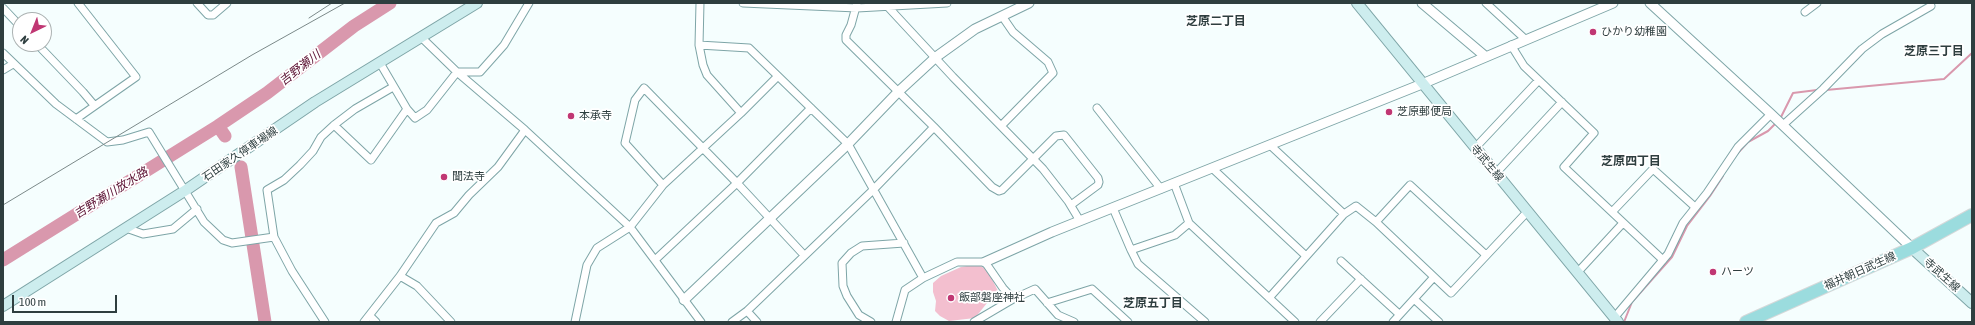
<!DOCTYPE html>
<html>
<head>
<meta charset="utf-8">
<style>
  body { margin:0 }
  #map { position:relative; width:1975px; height:325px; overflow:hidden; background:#f5fefe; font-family:"Asap Condensed",sans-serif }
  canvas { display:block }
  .frame { position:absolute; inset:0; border:4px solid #2e3e3f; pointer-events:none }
  .north { position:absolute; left:12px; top:12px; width:40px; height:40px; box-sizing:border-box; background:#fff; border:1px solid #abb2b2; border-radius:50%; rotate:223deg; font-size:11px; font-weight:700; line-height:16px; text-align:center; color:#2e3e3f }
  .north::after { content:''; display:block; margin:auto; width:14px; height:18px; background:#c03773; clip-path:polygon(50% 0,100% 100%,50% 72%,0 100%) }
  .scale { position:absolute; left:12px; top:295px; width:105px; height:18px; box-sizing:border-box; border:2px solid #2e3e3f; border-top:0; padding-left:5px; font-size:12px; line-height:14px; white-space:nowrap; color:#2e3e3f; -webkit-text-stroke:3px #fff; paint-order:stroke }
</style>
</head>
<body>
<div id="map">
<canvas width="1975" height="325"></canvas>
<div class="frame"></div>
<div class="north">N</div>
<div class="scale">100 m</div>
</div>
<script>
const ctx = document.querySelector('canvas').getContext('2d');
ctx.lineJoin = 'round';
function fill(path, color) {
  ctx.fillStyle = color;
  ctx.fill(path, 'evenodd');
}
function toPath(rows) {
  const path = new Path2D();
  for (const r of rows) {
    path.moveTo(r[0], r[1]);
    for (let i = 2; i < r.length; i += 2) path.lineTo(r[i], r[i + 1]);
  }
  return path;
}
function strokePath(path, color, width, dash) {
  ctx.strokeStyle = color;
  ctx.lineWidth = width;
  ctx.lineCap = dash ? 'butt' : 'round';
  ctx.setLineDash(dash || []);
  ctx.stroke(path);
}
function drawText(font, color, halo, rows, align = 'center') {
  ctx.font = font + ' "Asap Condensed","Noto Sans JP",sans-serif';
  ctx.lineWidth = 3.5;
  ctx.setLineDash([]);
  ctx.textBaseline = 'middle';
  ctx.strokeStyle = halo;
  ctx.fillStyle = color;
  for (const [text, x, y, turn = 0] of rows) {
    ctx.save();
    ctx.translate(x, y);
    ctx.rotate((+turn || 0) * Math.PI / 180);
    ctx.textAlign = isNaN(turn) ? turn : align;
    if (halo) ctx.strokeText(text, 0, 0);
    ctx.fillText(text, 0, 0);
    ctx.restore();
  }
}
const green = toPath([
  [978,264,987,270,991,277,1001,297,991,298,975,318,949,321,940,316,935,311,936,301,933,292,933,283,941,276,961,267]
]);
const stream = toPath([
  [1826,90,1944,79,1972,53],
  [1780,119,1793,93,1817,90],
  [1737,154,1748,142,1768,131,1777,122],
  [1624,322,1632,302,1672,257,1687,226,1710,196,1723,176]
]);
const river = toPath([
  [225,136,218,126,267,93,354,26,390,3],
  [241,167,265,322],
  [3,260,218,126]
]);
const minor = toPath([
  [197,3,208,15,213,15,227,3],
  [700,3,699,45,703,65,707,75,741,113],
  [743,3,857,8,947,3],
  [1486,3,1525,39],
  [3,8,20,26],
  [889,8,953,77,1043,169,1068,201,1080,221],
  [1805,12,1817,3],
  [422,38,457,72,525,130,630,227,701,322],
  [37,44,83,92,94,105],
  [699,45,749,48,848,144,923,278],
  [1511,45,1524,66,1594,133,1564,167,1663,260],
  [3,53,56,104,107,142,123,140,149,132,204,222,223,240,232,243,274,237],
  [380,63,407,109,415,118,427,110,457,72,480,72,504,45,529,3],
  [3,70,13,64],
  [1097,108,1161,189],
  [76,119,136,77,78,3],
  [334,125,371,160,407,109],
  [1783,125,1823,89,1862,49,1882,34,1931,6],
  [1001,126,1053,73,1048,62,1013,32,1002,16],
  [934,127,992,187,999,191,1002,190,1056,136,1064,135,1098,178,1099,182,1098,185,1071,205],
  [1270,145,1344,214],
  [1475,148,1538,81],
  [1212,168,1306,256],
  [1496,173,1562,102],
  [1174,183,1189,223,1295,322],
  [663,185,625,143,635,100,644,88,737,183,804,255],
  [1113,208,1131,250,1175,235,1189,223],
  [1612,212,1653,169,1695,207],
  [1376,222,1410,185,1486,255],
  [126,228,143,234,173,229,197,209],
  [1131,250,1138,264,1205,322],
  [655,260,737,183,811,108],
  [1341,261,1399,314],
  [1577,273,1623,223],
  [400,276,417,286,451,322],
  [1269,298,1344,214,1356,206,1376,222,1451,293,1528,211],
  [1414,299,1439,322],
  [1047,303,1092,289,1128,322],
  [747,311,757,322],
  [370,316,376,322],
  [1614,318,1668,254,1683,223,1707,193,1738,147,1771,114],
  [325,322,292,271,274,237,267,190,284,180,300,165,313,151,321,137,334,125,355,109,393,87],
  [364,322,400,276,436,223,454,213,469,195,498,167,525,130],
  [575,322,587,265,597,248,630,227,663,185,741,113,777,77],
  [732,322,747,311,873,190,934,127,846,40,846,35,851,25,857,3],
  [871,322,859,315,847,296,843,286,842,263,851,253,862,246,904,243],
  [896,322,905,290,923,278,957,262,985,262,1003,288,1013,299,1035,289,1058,315,1074,322],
  [974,322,1013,299],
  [1320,322,1361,279],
  [1393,322,1434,277]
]);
const tertiary = toPath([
  [1422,3,1486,57],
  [1650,3,1771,114,1912,248],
  [985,262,1052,232,1422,84,1613,3],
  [684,300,848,144,898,92,936,57,975,29,1029,3]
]);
const secondary = toPath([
  [1357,3,1618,322],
  [1912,248,1972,303],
  [3,306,186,190,315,102,477,3]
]);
const primary = toPath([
  [1746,322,1912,248,1972,215]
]);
const tram = toPath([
  [309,18,332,3],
  [3,205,252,55,345,3]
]);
const markers = [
  [1593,32,4,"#c03773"],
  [1389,112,4,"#c03773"],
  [571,116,4,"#c03773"],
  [444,177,4,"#c03773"],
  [1713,272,4,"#c03773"],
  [951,298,4,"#c03773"]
];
const poiNames = [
  ["ひかり幼稚園",1601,32],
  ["芝原郵便局",1397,112],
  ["本承寺",579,116],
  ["聞法寺",452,177],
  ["ハーツ",1721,272],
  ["飯部磐座神社",959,298]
];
const streetNames = [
  ["石田家久停車場線",240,154,-34],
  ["寺武生線",1487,163,50],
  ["福井朝日武生線",1860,271,-24],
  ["寺武生線",1942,275,42]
];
const neighbourhoodNames = [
  ["芝原二丁目",1216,21],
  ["芝原三丁目",1934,51],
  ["芝原四丁目",1631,161],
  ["芝原五丁目",1153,303]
];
const waterNames = [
  ["吉野瀬川",300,68,-38],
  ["吉野瀬川放水路",111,193,-32]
];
fill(green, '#f3bfcf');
strokePath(stream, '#d998ad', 2);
strokePath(river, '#d998ad', 13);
strokePath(minor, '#7ea5a7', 9);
strokePath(tertiary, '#7ea5a7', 11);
strokePath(secondary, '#7ea5a7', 12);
strokePath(primary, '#d5d8d9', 14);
strokePath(minor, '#fff', 7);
strokePath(tertiary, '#fff', 9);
strokePath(secondary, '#cdedee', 10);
strokePath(primary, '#9bdcde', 12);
strokePath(tram, '#7b8989', 1);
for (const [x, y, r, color] of markers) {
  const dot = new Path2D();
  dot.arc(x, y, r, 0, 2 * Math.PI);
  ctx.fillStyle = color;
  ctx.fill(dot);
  strokePath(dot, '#fff', 1.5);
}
drawText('11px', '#2e3e3f', '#fff', poiNames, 'left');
drawText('11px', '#2e3e3f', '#fff', streetNames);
drawText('bold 12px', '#2e3e3f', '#fff', neighbourhoodNames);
drawText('italic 12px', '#5a0f31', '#fff', waterNames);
</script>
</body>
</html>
